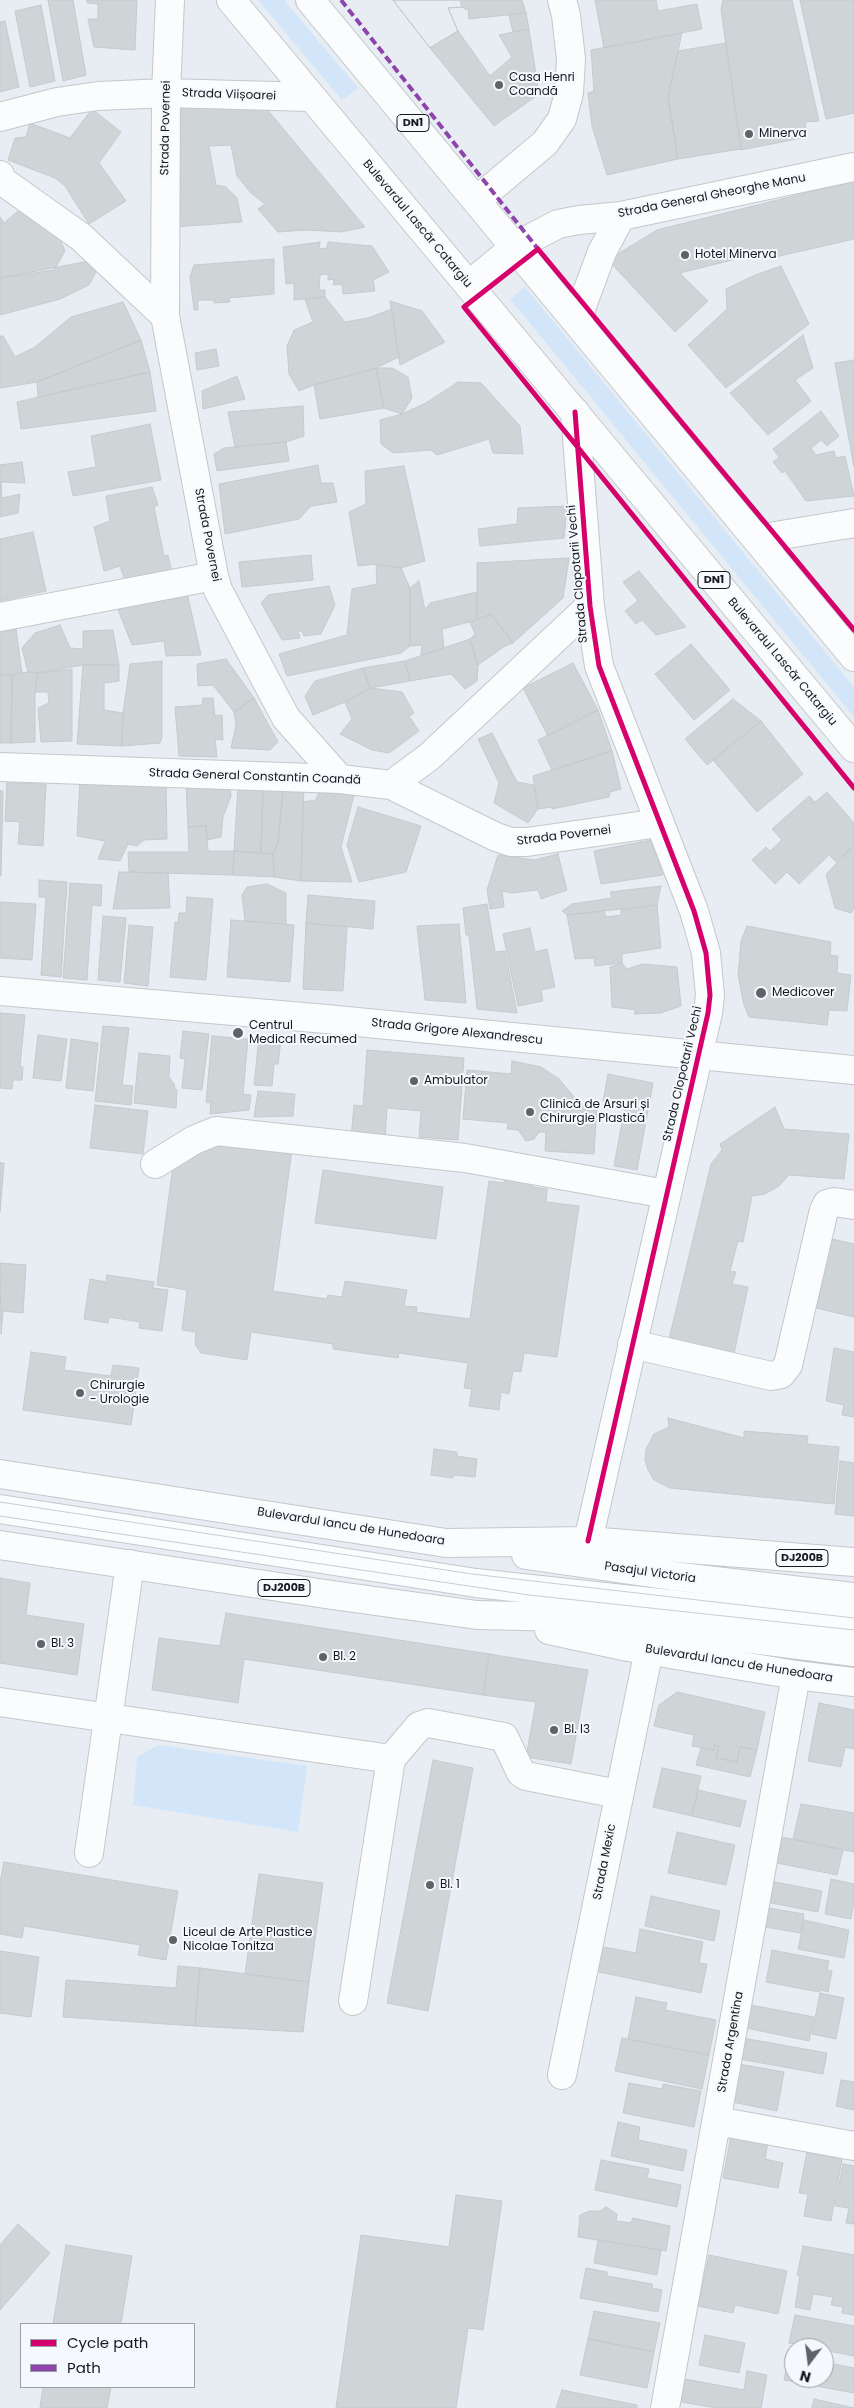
<!DOCTYPE html>
<html>
<head>
<meta charset="utf-8">
<style>
  body { margin:0 }
  #map { position:relative; width:854px; height:2408px; overflow:hidden; background:#e7edf2; font-family:Poppins,sans-serif }
  canvas { display:block }
  .legend { position:absolute; left:20px; top:2323px; width:175px; height:65px; box-sizing:border-box; background:#f5f9fd; border:1px solid #9c9fa3; margin:0; padding:6px 9px; list-style:none; font-size:15px; color:#16191d }
  .legend li { display:flex; align-items:center; gap:10px; height:25px }
  .legend b { width:25px; border:1px solid #9c9fa3 }
  .north { position:absolute; left:784px; top:2338px; width:50px; height:50px; box-sizing:border-box; background:#f5f9fd; border:1px solid #9c9fa3; border-radius:50%; rotate:195deg; font-size:14px; font-weight:700; line-height:20px; text-align:center; color:#16191d }
  .north::after { content:''; display:block; margin:auto; width:18px; height:22px; background:#5f6368; clip-path:polygon(50% 0,100% 100%,50% 72%,0 100%) }
</style>
</head>
<body>
<div id="map">
<canvas width="854" height="2408"></canvas>
<ul class="legend">
<li><b style="height:6px;background:#d6006c"></b>Cycle path</li>
<li><b style="height:6px;background:#8e44ad"></b>Path</li>
</ul>
<div class="north">N</div>
</div>
<script>
const ctx = document.querySelector('canvas').getContext('2d');
ctx.lineJoin = 'round';
function fill(path, color) {
  ctx.fillStyle = color;
  ctx.fill(path, 'evenodd');
}
function toPath(rows) {
  const path = new Path2D();
  for (const r of rows) {
    path.moveTo(r[0], r[1]);
    for (let i = 2; i < r.length; i += 2) path.lineTo(r[i], r[i + 1]);
  }
  return path;
}
function strokePath(path, color, width, dash) {
  ctx.strokeStyle = color;
  ctx.lineWidth = width;
  ctx.lineCap = dash ? 'butt' : 'round';
  ctx.setLineDash(dash || []);
  ctx.stroke(path);
}
function drawText(font, color, halo, rows, align = 'center') {
  ctx.font = font + ' Poppins,sans-serif';
  ctx.lineWidth = 4;
  ctx.setLineDash([]);
  ctx.textBaseline = 'middle';
  ctx.strokeStyle = halo;
  ctx.fillStyle = color;
  for (const [text, x, y, turn = 0] of rows) {
    ctx.save();
    ctx.translate(x, y);
    ctx.rotate((+turn || 0) * Math.PI / 180);
    ctx.textAlign = isNaN(turn) ? turn : align;
    if (halo) ctx.strokeText(text, 0, 0);
    ctx.fillText(text, 0, 0);
    ctx.restore();
  }
}
const green = toPath([
  [258,0,284,0,358,88,342,100],
  [525,287,854,687,854,717,510,299],
  [158,1745,307,1766,298,1832,133,1805,137,1757]
]);
const building = toPath([
  [48,0,73,0,86,75,63,81,48,0],
  [87,0,137,0,135,50,94,47,88,19,98,19,98,4,87,3,87,0],
  [393,0,522,0,526,13,469,19,468,10,462,7,448,8,458,31,430,48,393,0],
  [393,0,460,0,462,7,448,8,458,31,430,48,393,0],
  [595,0,656,0,658,11,697,4,702,29,604,48,595,0],
  [723,0,792,0,819,121,805,122,807,137,741,150,721,10,723,0],
  [800,0,854,0,854,113,826,119,800,0],
  [41,5,55,81,30,87,15,11,41,5],
  [526,13,529,29,513,32,509,15,526,13],
  [5,21,19,87,0,92,0,22,5,21],
  [529,29,539,94,494,126,430,48,458,31,490,76,512,57,499,35,529,29],
  [682,33,668,97,678,159,607,175,592,126,588,93,594,91,591,50,682,33],
  [726,43,741,149,678,159,668,97,678,51,726,43],
  [171,107,266,108,365,227,341,232,307,230,278,232,258,209,265,204,251,193,237,176,231,145,209,146,216,185,226,187,237,198,242,222,174,227,171,107],
  [92,109,121,132,99,163,126,201,89,224,65,186,55,178,8,160,15,138,26,137,30,123,70,138,92,109],
  [854,181,854,239,771,258,769,251,680,273,708,301,675,332,608,260,657,230,854,181],
  [19,210,58,235,65,251,54,270,0,278,0,217,4,223,19,210],
  [320,242,319,249,327,248,328,242,372,246,389,272,373,280,375,291,343,294,342,284,333,285,334,279,328,280,328,274,320,275,319,290,325,290,325,297,294,300,294,283,286,284,283,247,320,242],
  [274,259,274,294,229,298,230,302,214,303,214,300,198,300,198,310,194,310,190,277,194,265,274,259],
  [89,261,96,272,89,285,60,299,0,315,0,278,89,261],
  [781,266,809,324,726,388,688,345,727,309,726,289,755,275,781,266],
  [325,297,345,322,368,318,392,309,399,357,374,369,314,385,299,391,289,374,287,346,294,330,313,322,305,299,325,297],
  [390,301,422,311,445,342,400,365,390,301],
  [123,302,141,340,37,382,0,388,0,336,3,336,15,357,35,347,71,317,123,302],
  [803,335,813,368,795,380,811,401,768,435,730,393,803,335],
  [141,340,150,372,38,397,37,382,141,340],
  [216,349,219,366,197,370,195,353,216,349],
  [854,360,854,467,835,363,854,360],
  [376,368,384,408,320,419,314,385,376,368],
  [376,368,392,368,408,377,412,398,402,414,384,408,376,368],
  [150,372,156,411,21,429,17,402,150,372],
  [237,376,245,399,203,409,202,391,237,376],
  [458,382,481,383,520,426,523,454,493,453,489,439,437,455,431,450,393,453,381,444,380,420,402,414,426,403,458,382],
  [303,406,304,436,286,442,235,447,228,412,303,406],
  [821,411,839,436,827,446,821,440,811,448,816,455,834,451,836,458,845,456,854,496,806,501,785,471,782,473,773,462,779,457,773,449,821,411],
  [150,424,161,480,73,496,68,472,96,467,91,436,150,424],
  [286,442,289,461,217,471,214,454,224,448,286,442],
  [22,462,25,483,1,482,2,498,20,494,18,513,0,517,0,465,22,462],
  [318,465,321,483,333,483,337,502,311,506,299,519,225,534,219,484,318,465],
  [404,466,425,561,401,568,376,564,358,566,349,512,366,504,365,471,404,466],
  [152,487,158,505,154,507,164,556,168,555,172,572,127,586,120,566,104,571,94,527,110,521,106,496,152,487],
  [567,506,564,538,480,546,478,529,517,524,518,508,567,506],
  [33,532,46,591,0,601,0,539,33,532],
  [311,555,313,580,242,587,239,562,311,555],
  [569,558,563,598,513,643,491,614,477,620,477,563,569,558],
  [376,564,401,568,410,588,410,646,401,653,287,676,279,654,347,635,352,589,377,584,376,564],
  [639,571,686,627,656,635,642,620,636,624,625,611,638,601,623,582,639,571],
  [419,581,425,610,430,603,477,592,477,620,442,629,444,648,421,655,422,645,410,646,410,588,419,581],
  [329,586,335,605,321,634,304,636,302,631,298,631,300,638,282,640,261,603,268,595,329,586],
  [187,593,201,655,166,656,164,641,132,645,117,607,187,593],
  [491,614,513,643,505,646,478,665,470,639,475,634,470,622,491,614],
  [60,625,70,648,83,649,83,631,113,630,119,665,83,665,38,673,28,672,22,648,35,633,60,625],
  [16,629,22,673,0,675,0,633,16,629],
  [470,639,478,665,477,681,465,689,451,674,410,681,405,661,470,639],
  [691,644,730,690,694,720,655,674,691,644],
  [226,659,254,698,234,712,213,685,198,686,197,664,226,659],
  [162,661,162,737,160,743,122,746,123,713,130,664,162,661],
  [405,661,410,681,370,688,363,668,405,661],
  [573,663,598,710,548,736,523,688,573,663],
  [83,665,119,665,119,681,104,683,104,710,123,713,122,746,77,744,83,665],
  [363,668,370,688,345,702,313,715,305,696,315,681,363,668],
  [72,669,72,741,41,742,38,708,49,703,48,692,35,692,38,673,72,669],
  [28,672,38,673,35,692,35,742,11,743,12,675,28,672],
  [0,675,12,675,11,743,0,743,0,675],
  [370,688,402,692,414,713,409,716,419,731,389,753,372,750,340,734,352,719,345,702,370,688],
  [203,698,213,698,215,716,222,715,223,740,215,739,217,757,179,756,175,707,202,705,203,698],
  [254,698,278,742,270,750,231,748,236,725,234,712,254,698],
  [733,699,761,721,707,765,685,739,733,699],
  [598,710,612,751,552,770,538,740,598,710],
  [761,721,803,774,757,812,713,760,761,721],
  [492,733,517,782,534,785,538,809,528,823,494,803,499,783,478,739,492,733],
  [612,751,621,789,610,792,609,797,552,809,552,807,538,809,533,776,612,751],
  [80,780,166,784,167,839,144,840,137,846,128,844,120,861,98,859,105,841,77,836,80,780],
  [7,783,46,784,43,846,18,844,20,822,5,821,7,783],
  [186,784,230,785,231,796,223,817,221,837,207,840,206,826,188,827,186,784],
  [321,785,355,791,341,847,352,882,301,881,303,802,316,800,321,785],
  [304,786,301,881,274,877,273,854,278,843,283,789,304,786],
  [238,787,263,789,261,853,234,851,238,787],
  [263,789,283,789,278,843,273,854,261,853,263,789],
  [0,791,3,791,1,876,0,876,0,791],
  [827,792,854,823,854,846,836,862,829,855,799,884,787,872,775,884,752,860,766,847,770,851,782,840,772,829,809,796,815,802,827,792],
  [358,807,421,826,406,872,359,882,347,845,358,807],
  [206,826,208,851,234,851,233,875,129,872,128,852,189,852,188,827,206,826],
  [651,840,663,875,601,884,594,851,651,840],
  [854,846,854,908,851,913,835,908,826,874,854,846],
  [234,851,273,854,274,877,233,875,234,851],
  [558,854,567,890,541,899,538,890,512,893,502,891,504,907,490,909,487,890,498,855,534,860,558,854],
  [119,872,168,873,170,908,113,909,119,872],
  [39,880,67,882,61,977,41,975,46,897,39,897,39,880],
  [70,883,102,885,101,906,92,905,87,980,63,978,70,883],
  [267,884,286,893,286,924,245,921,242,895,247,887,267,884],
  [661,886,657,905,567,915,562,911,572,904,612,898,610,892,661,886],
  [308,895,375,901,373,929,306,923,308,895],
  [187,897,213,899,206,980,170,977,175,922,178,923,179,913,186,913,187,897],
  [0,902,36,904,32,960,0,958,0,902],
  [487,904,495,952,505,951,517,1013,477,1009,469,935,466,935,463,908,487,904],
  [657,905,661,948,622,954,622,963,595,966,594,958,575,959,567,915,604,911,606,917,621,915,621,910,657,905],
  [103,916,126,918,120,982,98,980,103,916],
  [231,920,294,925,290,982,227,977,231,920],
  [306,923,347,927,343,991,303,989,306,923],
  [459,924,466,1003,425,1000,417,926,459,924],
  [129,925,153,927,148,986,124,983,129,925],
  [747,926,831,942,830,955,838,956,837,973,851,975,847,1011,829,1010,827,1025,749,1017,744,1005,738,975,741,941,747,926],
  [530,928,535,952,547,949,555,987,541,990,543,1001,518,1006,503,934,530,928],
  [622,963,627,969,643,964,677,967,681,1006,661,1013,634,1014,636,1010,612,1007,610,967,622,963],
  [0,1013,25,1015,20,1066,23,1067,22,1080,13,1080,12,1089,0,1088,0,1013],
  [103,1026,129,1028,122,1085,133,1086,131,1105,95,1101,103,1026],
  [183,1031,209,1034,202,1090,182,1088,185,1059,180,1058,183,1031],
  [38,1035,67,1039,61,1081,33,1078,38,1035],
  [212,1036,248,1039,243,1094,251,1095,249,1110,210,1114,211,1103,206,1102,212,1036],
  [259,1038,281,1040,278,1064,274,1064,272,1086,254,1085,259,1038],
  [71,1039,98,1043,93,1091,66,1088,71,1039],
  [367,1050,464,1058,458,1140,419,1137,421,1111,387,1108,385,1141,351,1138,354,1105,363,1106,367,1050],
  [139,1053,170,1056,169,1077,174,1084,175,1090,177,1090,176,1108,134,1103,139,1053],
  [512,1061,541,1067,559,1079,580,1104,597,1105,594,1154,545,1151,546,1132,539,1132,534,1139,526,1141,518,1130,507,1129,508,1123,463,1119,467,1070,511,1074,512,1061],
  [608,1074,653,1083,637,1170,614,1166,625,1106,603,1102,608,1074],
  [258,1091,295,1094,293,1116,254,1117,258,1091],
  [95,1105,148,1111,143,1154,90,1148,95,1105],
  [775,1107,784,1129,849,1134,844,1179,789,1175,779,1186,765,1194,752,1196,743,1242,738,1241,730,1271,736,1272,732,1284,748,1287,734,1354,669,1339,711,1164,722,1150,720,1144,775,1107],
  [234,1140,292,1150,273,1291,327,1299,328,1295,342,1297,345,1281,407,1290,404,1306,417,1307,416,1312,470,1319,489,1181,504,1183,505,1176,533,1180,532,1187,547,1189,546,1202,579,1206,557,1357,524,1353,521,1372,513,1371,509,1394,501,1392,499,1410,469,1406,472,1389,464,1388,468,1363,399,1353,398,1358,333,1349,333,1344,251,1332,247,1360,201,1353,195,1344,196,1332,182,1330,187,1290,157,1285,174,1158,198,1143,224,1146,234,1140],
  [0,1163,4,1163,0,1212,0,1163],
  [323,1170,443,1187,436,1239,315,1223,323,1170],
  [832,1239,854,1244,854,1317,816,1308,832,1239],
  [0,1263,26,1265,23,1313,3,1311,1,1334,0,1263],
  [107,1275,154,1282,153,1288,168,1290,162,1331,139,1328,140,1322,109,1317,108,1323,84,1319,90,1279,106,1282,107,1275],
  [834,1348,854,1352,854,1417,842,1415,844,1405,826,1401,834,1348],
  [31,1352,66,1357,64,1370,111,1376,113,1365,139,1368,131,1425,23,1410,31,1352],
  [668,1418,744,1438,744,1431,808,1436,807,1444,839,1447,834,1504,670,1488,654,1480,648,1470,645,1460,646,1449,654,1434,669,1427,668,1418],
  [434,1449,457,1452,457,1456,477,1459,475,1477,454,1475,453,1478,431,1475,434,1449],
  [840,1461,854,1463,854,1516,835,1514,840,1461],
  [0,1578,30,1583,26,1615,84,1624,77,1675,0,1663,0,1578],
  [226,1613,489,1654,483,1695,244,1659,238,1703,152,1690,159,1638,220,1646,226,1613],
  [489,1654,588,1670,571,1764,526,1757,536,1702,483,1695,489,1654],
  [677,1692,765,1712,757,1750,740,1747,737,1762,716,1758,719,1746,715,1745,714,1750,692,1746,694,1735,654,1726,659,1705,677,1692],
  [819,1703,854,1710,854,1749,845,1747,841,1767,808,1761,819,1703],
  [715,1745,719,1746,716,1758,737,1762,740,1747,757,1750,750,1777,696,1765,701,1748,714,1750,715,1745],
  [433,1760,473,1768,428,2011,387,2003,433,1760],
  [662,1768,701,1776,692,1816,653,1807,662,1768],
  [698,1790,746,1801,740,1827,692,1816,698,1790],
  [801,1804,854,1813,854,1852,793,1839,801,1804],
  [677,1832,735,1845,726,1885,668,1873,677,1832],
  [782,1837,843,1850,837,1875,777,1863,782,1837],
  [4,1862,178,1891,166,1960,138,1955,140,1945,24,1926,22,1938,0,1934,0,1883,4,1862],
  [259,1874,323,1883,309,1982,245,1974,259,1874],
  [831,1879,854,1884,854,1901,851,1919,825,1914,831,1879],
  [770,1881,822,1891,818,1912,766,1902,770,1881],
  [651,1896,720,1911,714,1941,645,1926,651,1896],
  [768,1908,804,1914,801,1933,765,1927,768,1908],
  [804,1920,849,1930,844,1958,798,1949,804,1920],
  [640,1929,703,1942,699,1963,707,1964,701,1993,594,1971,599,1946,636,1953,640,1929],
  [772,1950,829,1961,827,1970,832,1971,828,1992,820,1990,819,1992,766,1982,772,1950],
  [0,1951,39,1957,31,2017,0,2013,0,1951],
  [178,1966,200,1968,195,2026,63,2017,66,1980,176,1988,178,1966],
  [200,1968,309,1982,303,2032,195,2026,200,1968],
  [820,1993,844,1998,836,2039,812,2034,820,1993],
  [636,1997,667,2003,665,2010,716,2020,709,2055,628,2039,636,1997],
  [751,2005,814,2017,809,2041,746,2028,751,2005],
  [622,2038,709,2055,702,2089,615,2071,622,2038],
  [743,2038,827,2053,823,2074,739,2059,743,2038],
  [739,2064,784,2072,777,2111,732,2102,739,2064],
  [841,2080,854,2082,854,2110,836,2106,841,2080],
  [629,2083,662,2089,663,2084,701,2091,694,2127,623,2113,629,2083],
  [618,2122,640,2127,638,2140,687,2150,683,2171,611,2156,618,2122],
  [731,2135,768,2142,765,2159,783,2163,778,2188,723,2178,731,2135],
  [807,2152,842,2159,831,2221,804,2216,808,2194,799,2193,807,2152],
  [601,2160,649,2169,647,2178,681,2185,677,2207,595,2190,601,2160],
  [843,2164,854,2166,854,2224,846,2223,849,2208,835,2206,843,2164],
  [456,2195,502,2201,483,2330,468,2328,456,2408,336,2408,361,2235,449,2247,456,2195],
  [606,2207,617,2214,616,2221,631,2223,633,2218,670,2226,666,2251,578,2237,580,2215,590,2211,600,2211,606,2207],
  [18,2224,50,2253,0,2310,0,2245,18,2224],
  [598,2240,661,2250,657,2275,594,2263,598,2240],
  [66,2245,132,2256,121,2324,53,2324,66,2245],
  [803,2246,854,2255,854,2315,842,2313,843,2307,831,2305,833,2297,813,2294,810,2310,795,2307,800,2275,797,2275,803,2246],
  [709,2255,787,2271,778,2314,735,2305,733,2313,698,2306,709,2255],
  [586,2268,607,2272,607,2276,652,2284,652,2288,662,2290,658,2312,580,2298,586,2268],
  [594,2311,660,2323,654,2352,588,2339,594,2311],
  [795,2315,854,2326,854,2356,824,2350,824,2348,789,2343,795,2315],
  [705,2335,745,2343,739,2373,699,2365,705,2335],
  [588,2339,654,2352,647,2388,580,2375,588,2339],
  [789,2355,794,2356,794,2378,824,2378,824,2362,854,2368,854,2393,784,2380,789,2355],
  [747,2371,767,2375,761,2408,717,2408,681,2402,685,2379,744,2390,747,2371],
  [43,2387,111,2387,107,2408,40,2408,43,2387],
  [562,2390,637,2405,637,2408,556,2408,562,2390],
  [814,2399,854,2408,812,2408,814,2399]
]);
const minor = toPath([
  [170,0,166,93,165,316,214,576,218,590,286,718,340,779],
  [0,117,57,102,98,96,166,93,310,97],
  [0,175,1,180,81,237,165,316],
  [477,200,545,143,562,119,569,93,571,59,566,15,562,0],
  [469,285,516,246,558,224,579,220,621,216,854,167],
  [578,322,583,303,602,252,621,216],
  [575,412,590,606,599,666,694,911,706,953,710,995,708,1013,588,1541],
  [757,539,854,523],
  [0,617,214,576],
  [0,767,340,779,391,785,496,837,511,842,527,842,659,823],
  [391,785,429,757,590,606],
  [0,991,326,1019,854,1070],
  [155,1164,194,1140,216,1131,465,1158,666,1194],
  [632,1344,771,1376,781,1374,788,1365,824,1210,827,1204,834,1202,854,1205],
  [0,1509,476,1583,854,1624],
  [0,1702,391,1759,353,2001],
  [391,1759,419,1726,428,1723,504,1737,521,1773,526,1776,618,1794],
  [89,1853,130,1564],
  [562,2075,649,1650],
  [717,2121,854,2146],
  [665,2408,796,1675]
]);
const major = toPath([
  [231,0,854,748],
  [310,0,854,657],
  [0,1474,446,1543,588,1541,854,1562],
  [0,1545,332,1595,477,1615,569,1617,604,1620,854,1652],
  [526,1555,672,1576,854,1597],
  [549,1630,628,1647,796,1675,854,1682]
]);
const tram = toPath([
  [0,1502,472,1574,854,1618],
  [0,1516,529,1595,854,1630]
]);
const quiet = toPath([
  [341,0,538,249]
]);
const cycleway = toPath([
  [575,412,590,606,599,666,694,911,706,953,710,995,708,1013,588,1541],
  [854,630,538,249,464,307,854,788]
]);
const markers = [
  [499,85,5,"#5f6368"],
  [749,134,5,"#5f6368"],
  [685,255,5,"#5f6368"],
  [761,993,6,"#5f6368"],
  [238,1033,6,"#5f6368"],
  [414,1081,5,"#5f6368"],
  [530,1112,5,"#5f6368"],
  [80,1393,5,"#5f6368"],
  [41,1644,5,"#5f6368"],
  [323,1657,5,"#5f6368"],
  [554,1730,5,"#5f6368"],
  [430,1885,5,"#5f6368"],
  [173,1940,5,"#5f6368"]
];
const shields = [
  [413,123,32],
  [714,580,32],
  [802,1558,52],
  [284,1588,52]
];
const shieldNames = [
  ["DN1",413,123],
  ["DN1",714,580],
  ["DJ200B",802,1558],
  ["DJ200B",284,1588]
];
const poiNames = [
  ["Casa Henri",509,78],
  ["Coandă",509,92],
  ["Minerva",759,134],
  ["Hotel Minerva",695,255],
  ["Medicover",772,993],
  ["Centrul",249,1026],
  ["Medical Recumed",249,1040],
  ["Ambulator",424,1081],
  ["Clinică de Arsuri și",540,1105],
  ["Chirurgie Plastică",540,1119],
  ["Chirurgie",90,1386],
  ["- Urologie",90,1400],
  ["Bl. 3",51,1644],
  ["Bl. 2",333,1657],
  ["Bl. I3",564,1730],
  ["Bl. 1",440,1885],
  ["Liceul de Arte Plastice",183,1933],
  ["Nicolae Tonitza",183,1947]
];
const streetNames = [
  ["Strada Viișoarei",229,95,2],
  ["Strada Povernei",166,128,-89],
  ["Strada General Gheorghe Manu",712,196,-11],
  ["Bulevardul Lascăr Catargiu",417,224,50],
  ["Strada Povernei",207,535,79],
  ["Strada Clopotarii Vechi",578,574,-95],
  ["Bulevardul Lascăr Catargiu",782,662,50],
  ["Strada General Constantin Coandă",255,777,2],
  ["Strada Povernei",564,836,-7],
  ["Strada Grigore Alexandrescu",457,1032,6],
  ["Strada Clopotarii Vechi",683,1074,-77],
  ["Bulevardul Iancu de Hunedoara",351,1527,9],
  ["Pasajul Victoria",650,1573,8],
  ["Bulevardul Iancu de Hunedoara",739,1664,9],
  ["Strada Mexic",605,1862,-79],
  ["Strada Argentina",731,2042,-80]
];
fill(green, '#d3e6f9');
fill(building, '#cfd4d7');
strokePath(building, '#c5cace', 1);
strokePath(minor, '#c3c8cc', 30);
strokePath(major, '#c3c8cc', 30);
strokePath(minor, '#fbfcfd', 28);
strokePath(major, '#fbfcfd', 28);
strokePath(tram, '#cbcccd', 1);
strokePath(quiet, '#8e44ad', 4, [8, 4]);
strokePath(cycleway, '#d6006c', 5);
for (const [x, y, r, color] of markers) {
  const dot = new Path2D();
  dot.arc(x, y, r, 0, 2 * Math.PI);
  ctx.fillStyle = color;
  ctx.fill(dot);
  strokePath(dot, '#f5f9fd', 2);
}
for (const [x, y, w] of shields) {
  const box = new Path2D();
  box.roundRect(x - w / 2, y - 8.5, w, 17, 4);
  ctx.fillStyle = '#f5f9fd';
  ctx.fill(box);
  strokePath(box, '#16191d', 1);
}
drawText('bold 11px', '#16191d', null, shieldNames);
drawText('12px', '#16191d', '#f5f9fd', poiNames, 'left');
drawText('12px', '#16191d', '#f5f9fd', streetNames);
</script>
</body>
</html>
